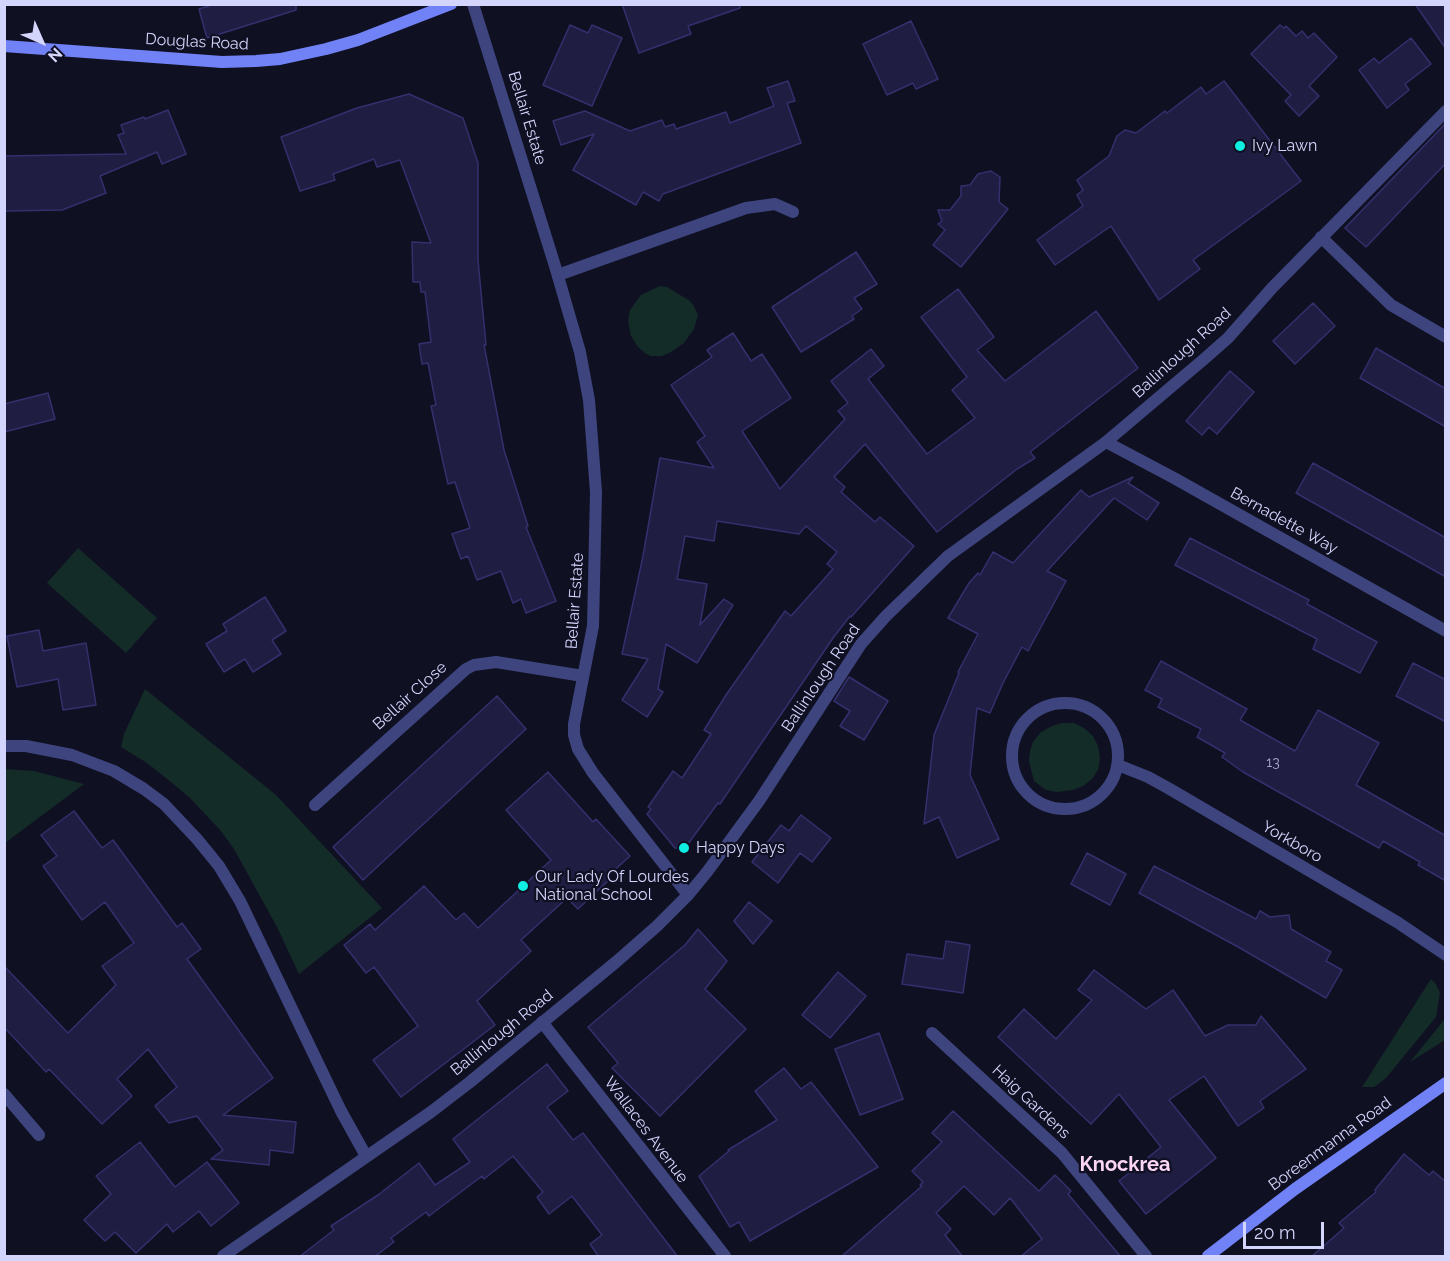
<!DOCTYPE html>
<html>
<head>
<meta charset="utf-8">
<style>
  body { margin:0 }
  #map { position:relative; width:1450px; height:1261px; overflow:hidden; background:#101023; font-family:Raleway,sans-serif }
  canvas { display:block }
  .frame { position:absolute; inset:0; border:6px solid #d4d5fc; pointer-events:none }
  .north { position:absolute; left:12px; top:12px; width:60px; height:60px; -webkit-text-stroke:4px #101023; paint-order:stroke; rotate:135deg; font-size:16px; font-weight:700; line-height:24px; text-align:center; color:#d4d5fc }
  .north::after { content:''; display:block; margin:auto; width:21px; height:27px; background:#d4d5fc; clip-path:polygon(50% 0,100% 100%,50% 72%,0 100%) }
  .scale { position:absolute; left:1243px; top:1222px; width:81px; height:27px; box-sizing:border-box; border:3px solid #d4d5fc; border-top:0; padding-left:8px; font-size:18px; line-height:21px; white-space:nowrap; color:#d4d5fc; -webkit-text-stroke:4px #101023; paint-order:stroke }
</style>
</head>
<body>
<div id="map">
<canvas width="1450" height="1261"></canvas>
<div class="frame"></div>
<div class="north">N</div>
<div class="scale">20 m</div>
</div>
<script>
const ctx = document.querySelector('canvas').getContext('2d');
ctx.lineJoin = 'round';
function fill(path, color) {
  ctx.fillStyle = color;
  ctx.fill(path, 'evenodd');
}
function toPath(rows) {
  const path = new Path2D();
  for (const r of rows) {
    if (r.length === 3) {
      path.moveTo(r[0] + r[2], r[1]);
      path.arc(r[0], r[1], r[2], 0, 2 * Math.PI);
      continue;
    }
    path.moveTo(r[0], r[1]);
    for (let i = 2; i < r.length; i += 2) path.lineTo(r[i], r[i + 1]);
  }
  return path;
}
function strokePath(path, color, width, dash) {
  ctx.strokeStyle = color;
  ctx.lineWidth = width;
  ctx.lineCap = dash ? 'butt' : 'round';
  ctx.setLineDash(dash || []);
  ctx.stroke(path);
}
function drawText(font, color, halo, rows, align = 'center') {
  ctx.font = font + ' Raleway,sans-serif';
  ctx.lineWidth = 4.5;
  ctx.setLineDash([]);
  ctx.textBaseline = 'middle';
  ctx.strokeStyle = halo;
  ctx.fillStyle = color;
  for (const [text, x, y, turn = 0] of rows) {
    ctx.save();
    ctx.translate(x, y);
    ctx.rotate((+turn || 0) * Math.PI / 180);
    ctx.textAlign = isNaN(turn) ? turn : align;
    if (halo) ctx.strokeText(text, 0, 0);
    ctx.fillText(text, 0, 0);
    ctx.restore();
  }
}
const green = toPath([
  [660,286,667,287,690,301,694,306,698,315,694,329,684,343,671,352,662,356,651,356,645,353,638,347,631,336,628,321,630,310,641,295],
  [78,548,157,618,126,653,47,583],
  [145,689,276,795,382,908,299,974,277,927,234,849,221,831,190,798,171,782,147,763,121,747,124,734],
  [1062,723,1074,723,1084,728,1093,736,1098,746,1100,758,1098,770,1092,779,1083,786,1073,790,1057,792,1046,790,1034,781,1029,761,1030,751,1033,742,1041,732,1052,726],
  [4,769,34,771,84,784,5,843],
  [1431,979,1436,984,1440,993,1436,1017,1386,1078,1374,1087,1362,1087],
  [1445,1016,1445,1040,1410,1062,1444,1020]
]);
const building = toPath([
  [215,4,296,4,296,10,207,38,199,9,215,4],
  [622,4,740,4,740,8,688,26,691,34,639,53,622,4],
  [1415,4,1446,4,1446,49,1415,4],
  [911,21,938,79,916,89,913,83,887,95,863,44,911,21],
  [570,25,588,33,592,25,622,38,592,106,543,85,570,25],
  [1280,25,1284,28,1286,26,1296,36,1302,31,1308,38,1314,33,1337,57,1309,86,1319,96,1299,116,1285,101,1291,95,1251,54,1280,25],
  [1411,38,1431,64,1405,84,1409,90,1387,108,1359,70,1374,58,1379,63,1411,38],
  [788,81,795,101,787,103,801,143,663,194,659,201,643,192,636,205,573,170,594,134,561,145,553,121,585,111,630,131,662,120,665,127,674,124,676,129,726,112,730,123,774,106,767,88,788,81],
  [1224,81,1301,181,1193,260,1200,269,1159,300,1111,226,1055,265,1037,240,1083,206,1077,195,1083,190,1077,180,1109,156,1117,136,1125,130,1136,133,1165,111,1167,113,1201,87,1206,94,1224,81],
  [409,94,463,118,478,163,478,260,486,345,484,345,504,450,528,526,526,527,556,601,526,613,521,599,513,603,501,571,477,580,468,556,461,559,452,534,470,528,455,482,448,484,443,462,431,406,436,405,428,363,422,364,419,344,431,342,425,292,421,292,420,282,413,282,412,242,431,243,400,160,377,167,374,159,333,174,335,180,300,191,281,137,357,108,409,94],
  [168,110,186,154,162,164,157,152,100,176,106,193,62,210,4,211,4,156,126,154,118,135,124,133,121,125,144,117,145,119,168,110],
  [1446,123,1446,163,1366,247,1345,228,1446,123],
  [991,171,1000,177,999,202,1008,209,961,267,933,245,945,230,938,224,942,221,938,210,950,210,961,196,961,186,970,185,978,174,991,171],
  [856,252,877,284,854,298,862,309,852,316,854,319,801,352,772,307,856,252],
  [958,289,994,337,977,350,1005,381,1096,311,1138,368,1030,452,1035,458,1017,469,937,532,865,444,834,477,845,487,841,492,875,522,880,517,914,546,851,617,850,616,833,638,720,804,718,803,685,848,675,848,647,814,651,809,648,807,673,771,682,778,711,734,704,730,726,695,785,611,791,616,833,569,827,564,837,552,806,526,799,534,717,521,714,541,685,536,677,579,707,584,700,625,724,599,733,605,697,663,666,644,658,689,663,692,647,717,622,700,648,659,622,654,643,556,660,458,714,468,697,442,705,436,671,385,712,357,707,350,733,333,751,361,762,354,791,398,742,431,780,489,845,419,838,411,848,403,831,381,871,349,884,366,868,379,927,454,975,418,952,390,967,377,921,317,958,289],
  [1313,303,1335,326,1295,364,1273,341,1313,303],
  [1376,348,1446,389,1446,427,1360,378,1376,348],
  [1230,371,1254,392,1217,434,1209,427,1202,435,1186,421,1230,371],
  [48,393,55,419,4,432,4,404,48,393],
  [1313,463,1446,538,1446,577,1296,493,1313,463],
  [1133,477,1128,483,1159,503,1147,520,1114,498,1047,571,1066,581,1028,651,1022,647,1003,683,990,713,977,708,970,775,999,839,957,858,939,817,924,824,934,735,959,673,958,672,978,634,948,618,969,583,978,573,980,575,993,552,1013,563,1081,490,1089,497,1133,477],
  [1190,538,1309,600,1307,604,1377,642,1360,673,1313,649,1317,639,1175,565,1190,538],
  [265,597,286,631,272,640,281,654,253,672,245,659,224,672,206,644,227,631,223,624,265,597],
  [39,630,43,651,86,643,96,705,63,710,58,679,17,687,7,636,39,630],
  [1161,661,1247,709,1240,720,1295,751,1318,710,1379,743,1356,785,1446,836,1446,881,1418,865,1420,862,1383,841,1379,848,1243,772,1222,757,1225,753,1197,737,1201,729,1158,707,1162,699,1145,690,1161,661],
  [1413,663,1446,680,1446,722,1396,696,1413,663],
  [849,677,888,701,864,740,840,726,850,711,834,701,849,677],
  [497,696,526,729,363,880,333,847,497,696],
  [548,772,593,822,596,819,630,856,607,877,610,879,578,909,567,898,521,940,531,951,477,1001,495,1025,401,1097,373,1060,418,1026,374,967,366,973,344,945,370,924,375,930,424,886,456,920,464,913,478,928,551,860,506,810,548,772],
  [74,811,102,848,113,840,177,927,182,923,201,949,187,959,273,1078,223,1115,296,1122,293,1153,270,1150,269,1165,211,1159,223,1150,197,1116,169,1123,155,1106,177,1087,148,1049,117,1079,132,1096,102,1124,49,1069,46,1072,4,1027,4,966,68,1033,116,985,102,966,134,943,105,902,82,920,43,866,57,856,41,835,74,811],
  [801,815,831,838,812,862,800,853,778,883,752,862,781,825,789,831,801,815],
  [1087,853,1126,874,1110,905,1071,884,1087,853],
  [1154,866,1256,919,1260,911,1270,917,1289,915,1291,929,1331,952,1326,961,1342,970,1326,998,1240,948,1139,893,1154,866],
  [749,902,772,921,753,944,734,921,749,902],
  [698,929,727,961,705,989,746,1029,660,1116,612,1068,618,1063,588,1027,685,945,698,929],
  [946,941,970,945,963,993,902,984,907,954,943,959,946,941],
  [1094,970,1146,1009,1173,990,1205,1036,1228,1025,1256,1025,1261,1016,1306,1069,1260,1101,1264,1108,1238,1126,1204,1076,1169,1100,1216,1158,1146,1214,1119,1181,1161,1147,1119,1094,1091,1124,998,1037,1024,1009,1056,1039,1092,1000,1078,990,1094,970],
  [838,972,866,996,830,1038,802,1015,838,972],
  [879,1033,903,1099,860,1115,835,1049,879,1033],
  [547,1064,568,1091,547,1107,573,1140,583,1133,678,1257,599,1257,590,1244,602,1235,572,1196,549,1214,537,1197,543,1192,513,1156,484,1179,482,1176,429,1216,426,1212,391,1238,394,1242,374,1257,299,1257,334,1230,331,1226,378,1195,419,1163,435,1185,470,1162,453,1139,547,1064],
  [784,1068,801,1089,811,1082,878,1167,750,1241,739,1222,730,1227,699,1176,729,1151,728,1150,777,1120,755,1091,784,1068],
  [953,1111,1039,1191,1055,1175,1071,1191,1068,1194,1121,1257,1020,1257,1042,1239,1010,1198,994,1215,964,1186,936,1213,951,1229,945,1235,963,1257,841,1257,922,1186,920,1185,923,1182,912,1171,942,1142,932,1133,953,1111],
  [140,1142,175,1187,207,1162,239,1203,211,1226,199,1211,173,1232,167,1224,136,1253,115,1232,105,1241,84,1220,111,1194,96,1176,140,1142],
  [1404,1154,1429,1175,1433,1171,1446,1182,1446,1257,1311,1257,1344,1228,1339,1223,1376,1192,1375,1190,1404,1154]
]);
const minor = toPath([
  [1321,237,1391,305,1446,337],
  [558,275,746,208,775,204,793,212],
  [1106,442,1174,478,1446,631],
  [1065,756,53],
  [4,746,26,746,72,755,114,771,144,789,164,804,197,839,219,866,240,901,341,1111,366,1156],
  [1118,765,1148,777,1168,788,1397,922,1446,955],
  [315,805,466,669,474,665,496,662,583,676],
  [688,895,707,872,759,801,861,644,886,616,948,556,1106,442,1203,360,1228,338,1272,288,1446,111],
  [542,1022,725,1256],
  [932,1033,1062,1153,1146,1256],
  [4,1094,39,1135]
]);
const tertiary = toPath([
  [223,1256,431,1112,470,1082,616,962,657,926,688,895,593,773,578,749,574,735,574,724,593,626,596,492,589,400,580,352,555,266,473,4]
]);
const secondary = toPath([
  [4,46,222,62,256,61,280,59,326,49,358,40,451,4],
  [1208,1256,1295,1189,1446,1083]
]);
const markers = [
  [1240,146,6,"#0fede2"],
  [684,848,6,"#0fede2"],
  [523,886,6,"#0fede2"]
];
const numberNames = [
  ["13",1273,763]
];
const streetNames = [
  ["Douglas Road",197,42,3],
  ["Bellair Estate",527,118,73],
  ["Ballinlough Road",1182,353,-42],
  ["Bernadette Way",1284,521,29],
  ["Bellair Estate",575,601,-86],
  ["Ballinlough Road",821,678,-56],
  ["Bellair Close",410,696,-42],
  ["Yorkboro",1292,842,30],
  ["Ballinlough Road",502,1033,-39],
  ["Haig Gardens",1031,1102,43],
  ["Wallaces Avenue",646,1130,53],
  ["Boreenmanna Road",1330,1144,-36]
];
const poiNames = [
  ["Ivy Lawn",1252,146],
  ["Happy Days",696,848],
  ["Our Lady Of Lourdes",535,877],
  ["National School",535,895]
];
const quarterNames = [
  ["Knockrea",1125,1165]
];
fill(green, '#132c28');
fill(building, '#1f1d42');
strokePath(building, '#33306d', 1.5);
strokePath(minor, '#3e457e', 12);
strokePath(tertiary, '#3e457e', 12);
strokePath(secondary, '#7182f6', 12);
for (const [x, y, r, color] of markers) {
  const dot = new Path2D();
  dot.arc(x, y, r, 0, 2 * Math.PI);
  ctx.fillStyle = color;
  ctx.fill(dot);
  strokePath(dot, '#101023', 2);
}
drawText('14px', '#a7a7ce', null, numberNames);
drawText('16px', '#d4d5fc', '#101023', streetNames);
drawText('16px', '#d4d5fc', '#101023', poiNames, 'left');
drawText('bold 20px', '#fcd6f4', '#101023', quarterNames);
</script>
</body>
</html>
